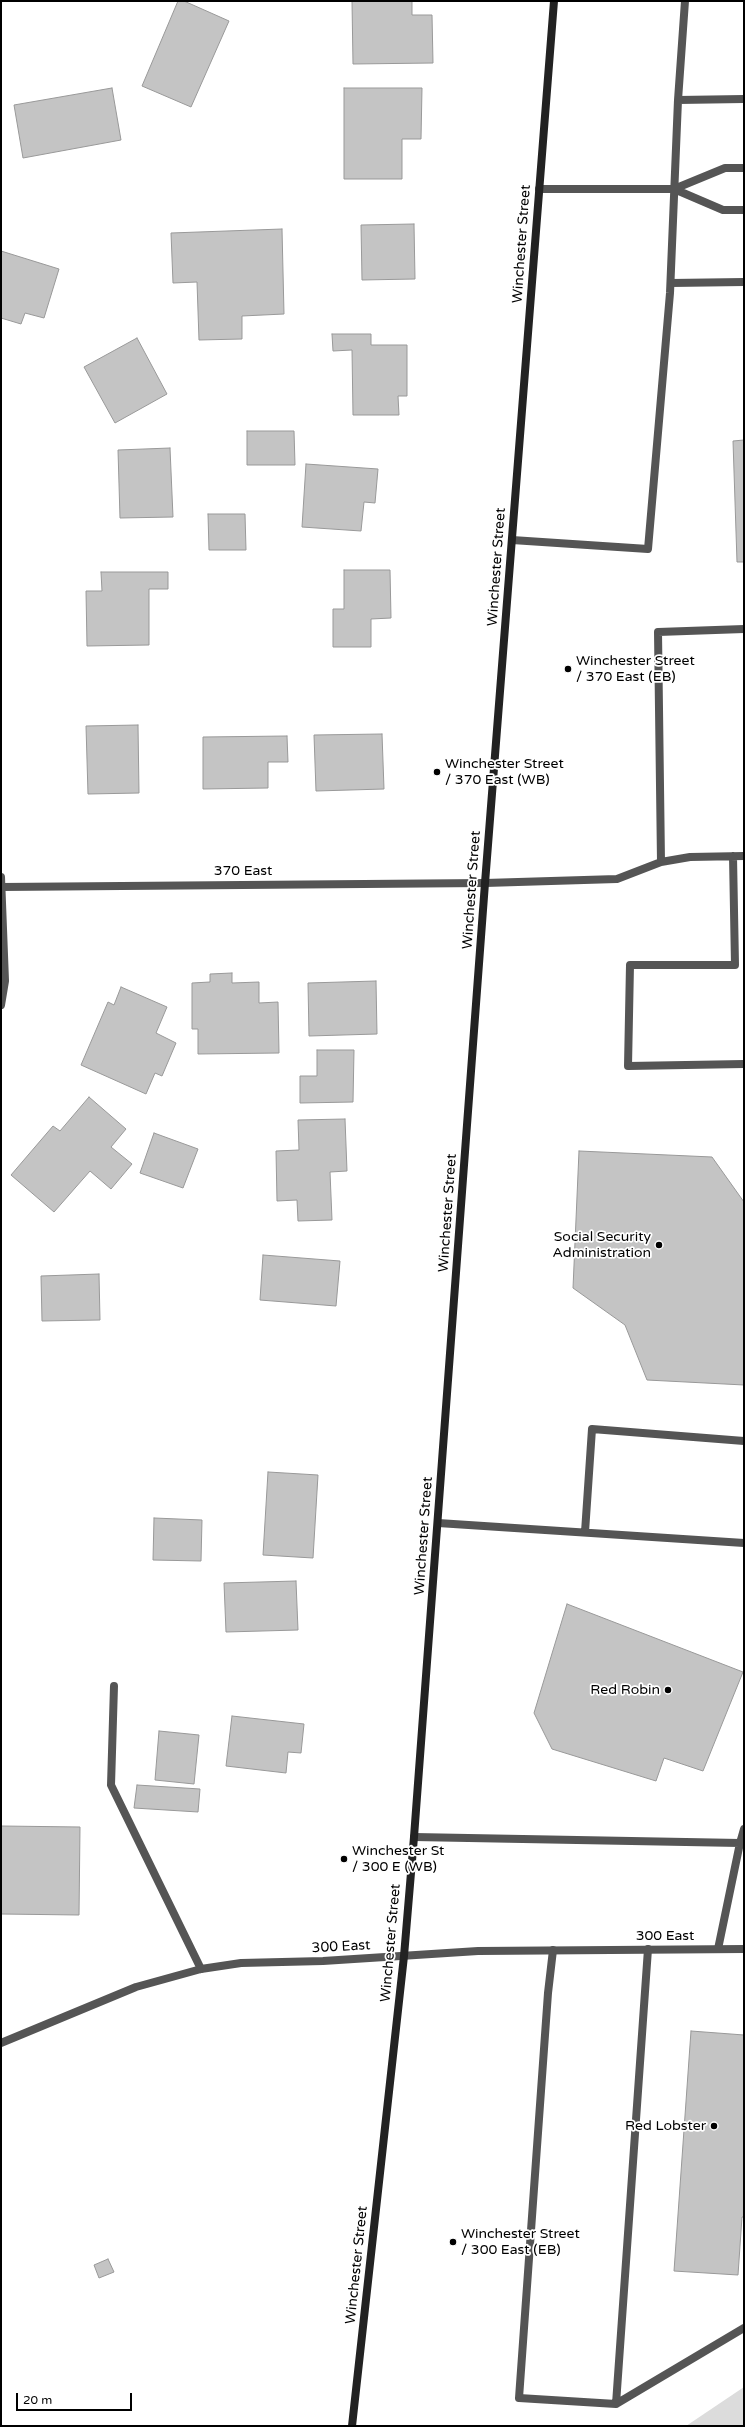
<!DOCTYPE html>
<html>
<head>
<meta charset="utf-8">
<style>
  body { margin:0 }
  #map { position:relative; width:745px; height:2427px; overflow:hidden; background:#fff; font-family:"Varela Round",sans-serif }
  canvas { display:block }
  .frame { position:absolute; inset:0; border:2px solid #000; pointer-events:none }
  .scale { position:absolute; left:16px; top:2393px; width:116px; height:18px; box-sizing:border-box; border:2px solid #000; border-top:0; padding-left:5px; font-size:12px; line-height:14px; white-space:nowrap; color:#000; -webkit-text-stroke:3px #fff; paint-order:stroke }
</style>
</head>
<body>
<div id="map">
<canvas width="745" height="2427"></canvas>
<div class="frame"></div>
<div class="scale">20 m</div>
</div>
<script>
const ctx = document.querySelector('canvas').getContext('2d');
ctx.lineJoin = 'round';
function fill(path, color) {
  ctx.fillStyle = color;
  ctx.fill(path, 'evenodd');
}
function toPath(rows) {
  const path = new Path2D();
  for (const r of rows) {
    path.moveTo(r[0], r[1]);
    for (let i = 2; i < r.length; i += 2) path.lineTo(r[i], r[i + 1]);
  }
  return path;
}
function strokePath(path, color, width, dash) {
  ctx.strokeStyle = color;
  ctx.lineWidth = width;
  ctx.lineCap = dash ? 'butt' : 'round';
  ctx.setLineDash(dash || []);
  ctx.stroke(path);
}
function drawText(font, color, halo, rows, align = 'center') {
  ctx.font = font + ' "Varela Round",sans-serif';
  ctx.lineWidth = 3.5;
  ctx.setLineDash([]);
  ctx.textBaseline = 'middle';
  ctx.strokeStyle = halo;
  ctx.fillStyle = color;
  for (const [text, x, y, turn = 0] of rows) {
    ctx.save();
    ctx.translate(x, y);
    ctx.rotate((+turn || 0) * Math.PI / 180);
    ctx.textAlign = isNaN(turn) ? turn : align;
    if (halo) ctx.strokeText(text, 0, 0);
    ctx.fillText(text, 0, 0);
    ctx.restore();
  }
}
const green = toPath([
  [744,2387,744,2426,686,2426]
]);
const building = toPath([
  [178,1,184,1,229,21,191,107,142,86,178,1],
  [352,1,412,1,412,15,432,15,433,63,353,64,352,1],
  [112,88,121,140,23,158,14,105,112,88],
  [344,88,422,88,421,139,402,139,402,179,344,179,344,88],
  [414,224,415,279,362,280,361,225,414,224],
  [282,229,284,314,242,316,242,339,199,340,197,282,173,283,171,233,282,229],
  [1,251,59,269,44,318,25,313,21,324,1,318,1,251],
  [332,334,371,334,371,345,407,345,407,396,398,396,399,415,353,415,352,350,333,351,332,334],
  [137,338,167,394,115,423,84,367,137,338],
  [247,431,294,431,295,465,247,465,247,431],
  [744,440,744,562,737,562,733,441,744,440],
  [170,448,173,517,120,518,118,450,170,448],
  [306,464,378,469,375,503,364,502,361,531,302,527,306,464],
  [208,514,245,514,246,550,209,550,208,514],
  [344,570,390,570,391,618,371,619,371,647,333,647,333,609,344,609,344,570],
  [101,572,168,572,168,589,149,589,149,645,87,646,86,591,102,591,101,572],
  [138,725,139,793,88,794,86,726,138,725],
  [382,734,384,789,316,791,314,735,382,734],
  [287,736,288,762,268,762,268,788,203,789,203,737,287,736],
  [232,973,232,983,259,982,259,1003,278,1002,279,1053,198,1054,198,1029,192,1029,192,983,210,982,210,974,232,973],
  [376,981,377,1034,309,1036,308,983,376,981],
  [121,987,167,1007,156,1033,176,1043,162,1076,155,1073,146,1094,81,1065,108,1002,114,1005,121,987],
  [317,1050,354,1050,353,1102,300,1103,300,1076,317,1076,317,1050],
  [89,1097,126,1129,111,1147,132,1164,111,1189,90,1171,54,1212,11,1175,53,1126,60,1131,89,1097],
  [345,1119,347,1171,330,1172,332,1220,298,1221,297,1200,277,1201,276,1151,299,1150,298,1120,345,1119],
  [154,1133,198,1149,183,1188,140,1173,154,1133],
  [579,1151,712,1157,744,1202,744,1385,647,1380,625,1325,573,1288,579,1151],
  [263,1255,340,1261,336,1306,260,1300,263,1255],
  [99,1274,100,1320,42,1321,41,1276,99,1274],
  [268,1472,318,1475,313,1558,263,1555,268,1472],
  [154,1518,202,1520,201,1561,153,1560,154,1518],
  [296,1581,298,1630,226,1632,224,1583,296,1581],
  [567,1604,743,1672,703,1771,664,1758,656,1781,552,1749,534,1713,567,1604],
  [232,1716,304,1724,301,1753,288,1752,286,1773,226,1766,232,1716],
  [159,1731,199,1735,194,1784,155,1780,159,1731],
  [137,1785,200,1789,198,1812,134,1808,137,1785],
  [1,1826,80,1827,79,1915,1,1914,1,1826],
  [691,2031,744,2035,744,2217,742,2217,738,2275,674,2271,691,2031],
  [108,2259,114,2272,99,2278,94,2265,108,2259]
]);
const lane = toPath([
  [685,1,678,100,744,99],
  [539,189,674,189,725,168,744,168],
  [674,189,723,210,744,210],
  [671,283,744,282],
  [512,540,648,549,670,293,678,100],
  [733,856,735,965,630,965,628,1066,744,1064],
  [661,862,658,632,744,629],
  [485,883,617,879,661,862,690,857,744,856],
  [438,1523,744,1543],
  [585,1532,592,1429,744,1441],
  [114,1686,111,1785,201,1969],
  [414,1837,740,1843,744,1829],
  [718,1949,740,1843],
  [553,1950,548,1993,519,2398,616,2404,744,2328],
  [616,2404,648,1949]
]);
const street = toPath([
  [1,877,5,981,1,1005],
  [1,887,485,883],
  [1,2043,136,1987,201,1969,241,1963,323,1961,478,1951,744,1949]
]);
const secondary = toPath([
  [352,2426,404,1956,414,1837,485,883,554,1]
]);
const markers = [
  [568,669,4,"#000"],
  [437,772,4,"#000"],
  [659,1245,4,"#000"],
  [668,1690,4,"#000"],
  [344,1859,4,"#000"],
  [714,2126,4,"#000"],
  [453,2242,4,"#000"]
];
const streetNames = [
  ["Winchester Street",522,244,-86],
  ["Winchester Street",497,567,-86],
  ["370 East",243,871],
  ["Winchester Street",472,890,-86],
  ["Winchester Street",448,1213,-86],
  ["Winchester Street",424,1536,-86],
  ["300 East",665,1936],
  ["Winchester Street",391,1943,-85],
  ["300 East",341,1947,-3],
  ["Winchester Street",357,2265,-84]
];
const poiNames = [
  ["Winchester Street",576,661],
  ["/ 370 East (EB)",576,677],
  ["Winchester Street",445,764],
  ["/ 370 East (WB)",445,780],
  ["Social Security",651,1237,"right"],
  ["Administration",651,1253,"right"],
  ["Red Robin",660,1690,"right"],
  ["Winchester St",352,1851],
  ["/ 300 E (WB)",352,1867],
  ["Red Lobster",706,2126,"right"],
  ["Winchester Street",461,2234],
  ["/ 300 East (EB)",461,2250]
];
fill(green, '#dcdcdc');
fill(building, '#c4c4c4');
strokePath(building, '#999', 1);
strokePath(lane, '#555', 8);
strokePath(street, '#555', 8);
strokePath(secondary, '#222', 8);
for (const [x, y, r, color] of markers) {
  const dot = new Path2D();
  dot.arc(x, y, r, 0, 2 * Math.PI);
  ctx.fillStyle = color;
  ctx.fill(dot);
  strokePath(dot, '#fff', 1.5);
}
drawText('14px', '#000', '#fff', streetNames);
drawText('14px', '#000', '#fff', poiNames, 'left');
</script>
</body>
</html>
